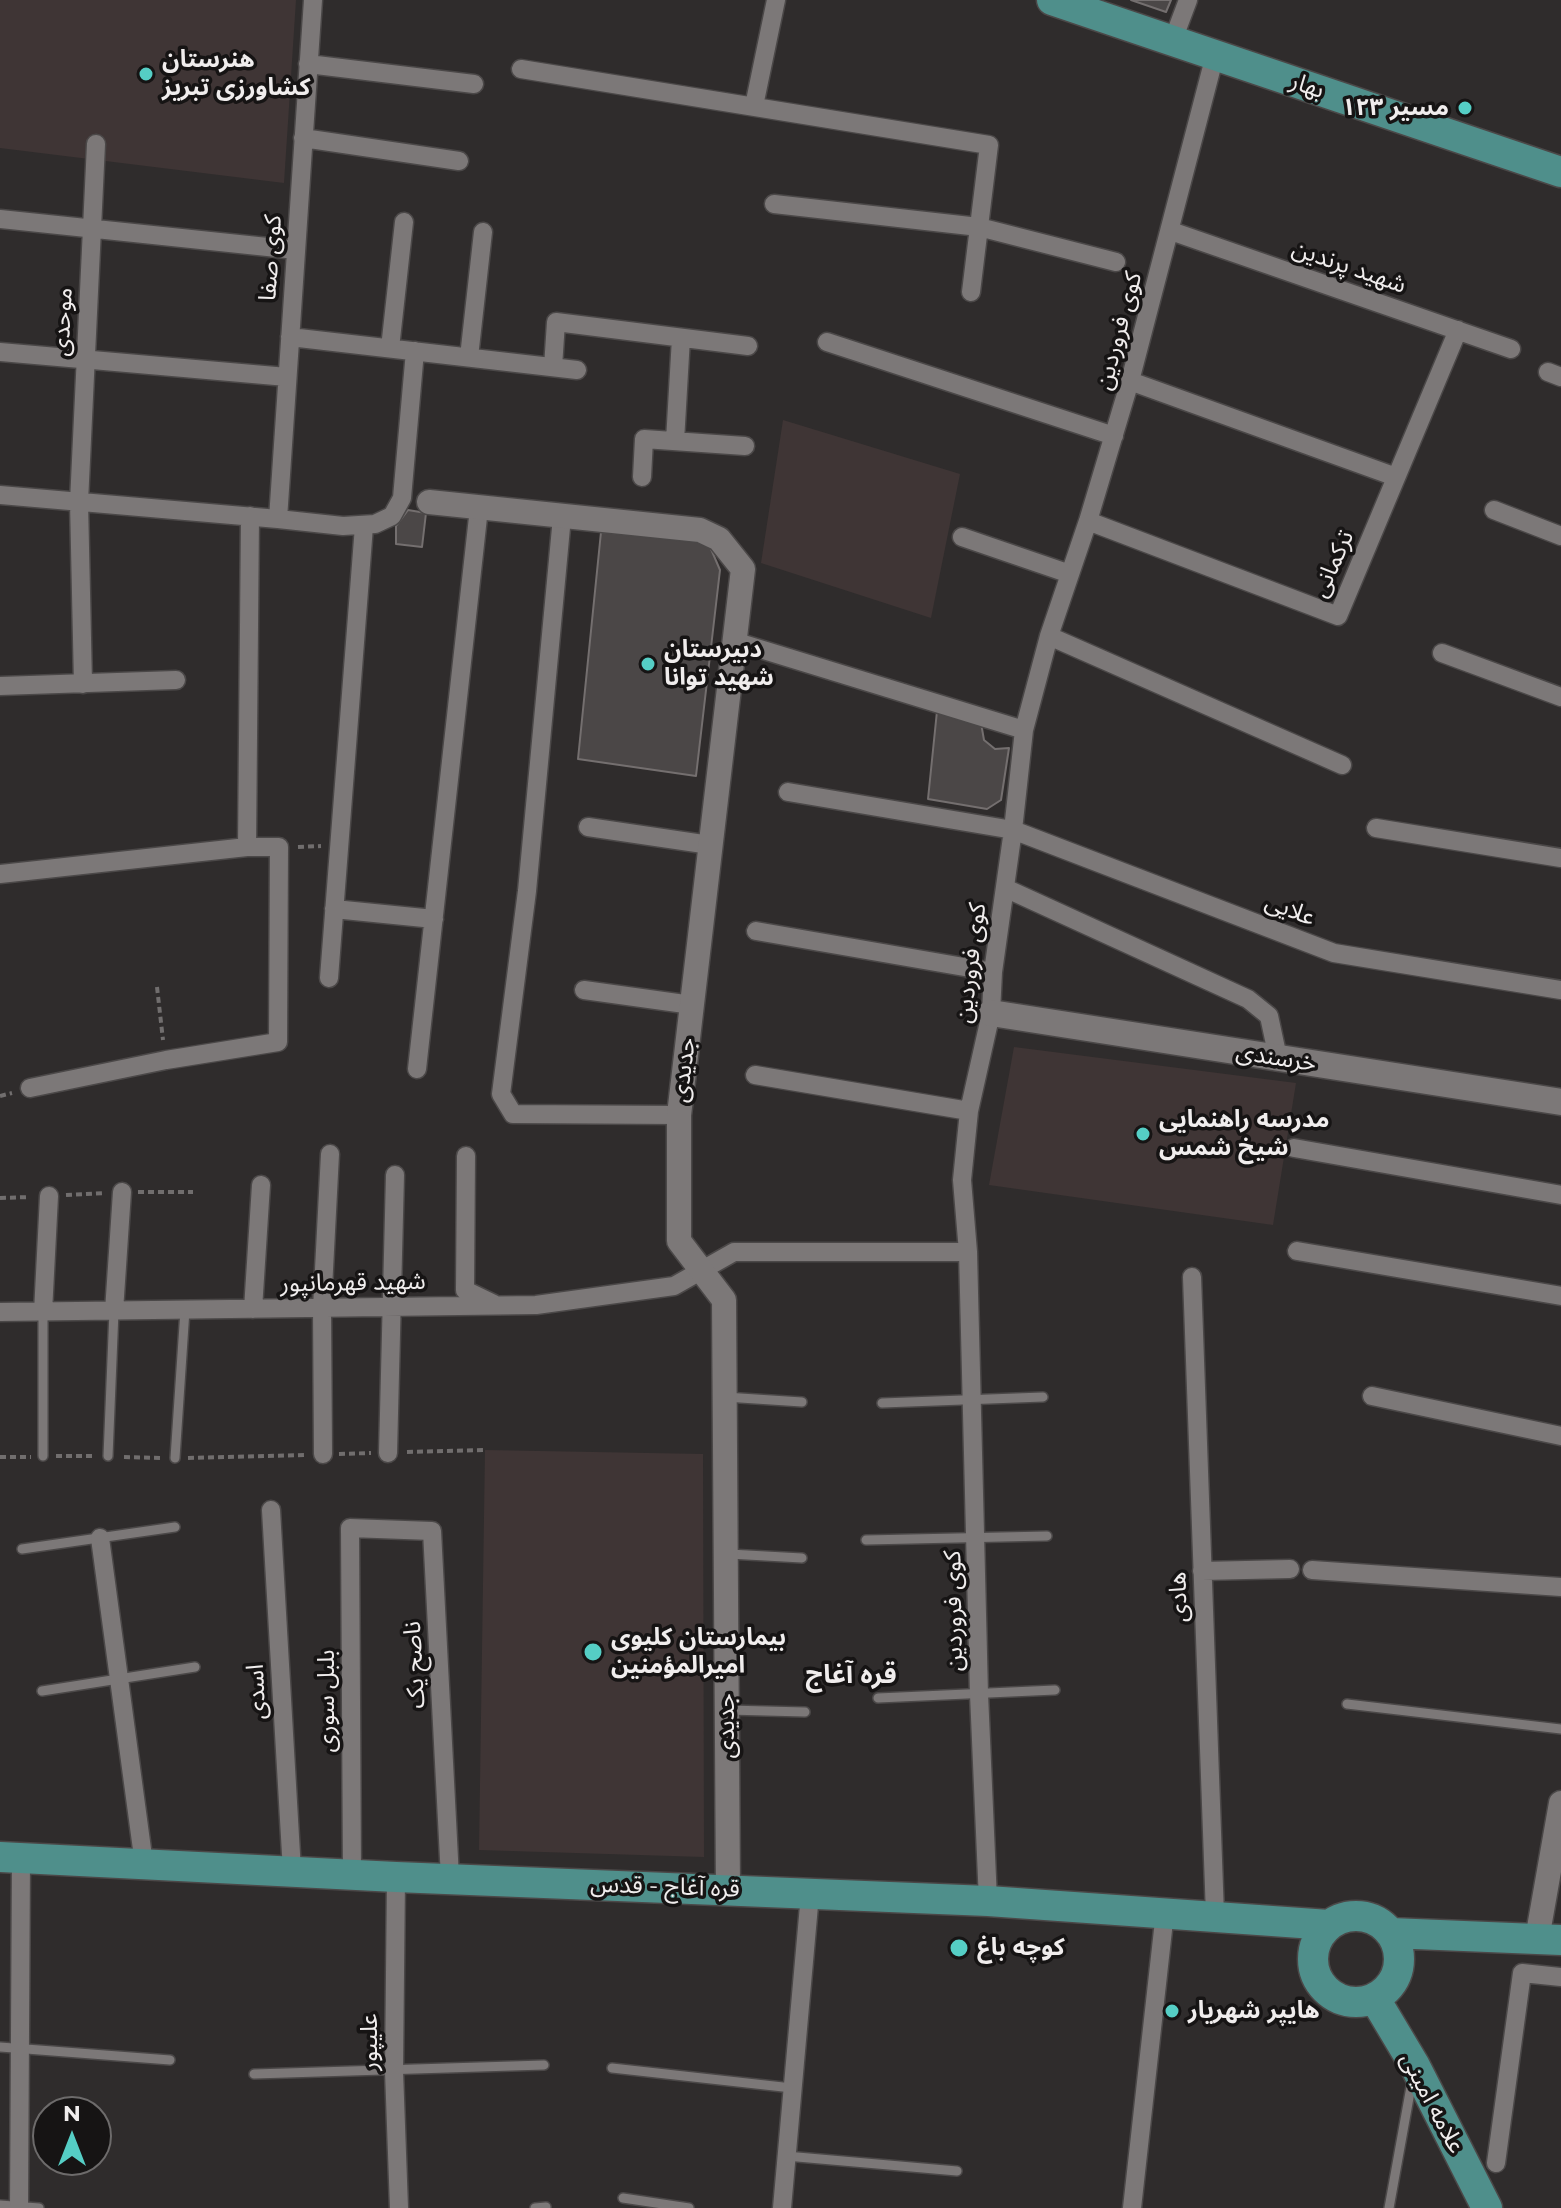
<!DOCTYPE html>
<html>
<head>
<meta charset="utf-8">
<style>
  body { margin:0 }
  #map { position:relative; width:1561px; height:2208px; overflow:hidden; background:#2f2c2c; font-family:Montserrat,sans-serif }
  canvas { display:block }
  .north { position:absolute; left:32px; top:2096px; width:80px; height:80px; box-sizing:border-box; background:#161414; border:2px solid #6d6b6b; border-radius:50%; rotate:0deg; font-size:22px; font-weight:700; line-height:32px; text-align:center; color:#f0eded }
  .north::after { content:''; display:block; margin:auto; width:28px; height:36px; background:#55cec5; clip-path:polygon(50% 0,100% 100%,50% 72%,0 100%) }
</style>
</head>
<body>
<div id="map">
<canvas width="1561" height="2208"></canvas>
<div class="north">N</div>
</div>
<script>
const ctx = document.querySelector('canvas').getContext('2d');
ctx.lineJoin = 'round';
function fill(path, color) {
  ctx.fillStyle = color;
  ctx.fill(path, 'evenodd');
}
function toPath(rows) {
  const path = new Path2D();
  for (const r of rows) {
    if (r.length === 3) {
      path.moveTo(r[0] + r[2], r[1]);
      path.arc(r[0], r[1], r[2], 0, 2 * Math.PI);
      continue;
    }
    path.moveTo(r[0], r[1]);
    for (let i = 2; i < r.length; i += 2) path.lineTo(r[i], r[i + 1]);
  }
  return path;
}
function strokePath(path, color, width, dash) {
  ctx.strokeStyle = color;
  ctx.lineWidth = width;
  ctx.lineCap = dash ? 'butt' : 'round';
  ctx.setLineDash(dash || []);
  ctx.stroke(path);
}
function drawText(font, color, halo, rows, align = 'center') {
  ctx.font = font + ' Montserrat,"Noto Sans Arabic",sans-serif';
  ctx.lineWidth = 7;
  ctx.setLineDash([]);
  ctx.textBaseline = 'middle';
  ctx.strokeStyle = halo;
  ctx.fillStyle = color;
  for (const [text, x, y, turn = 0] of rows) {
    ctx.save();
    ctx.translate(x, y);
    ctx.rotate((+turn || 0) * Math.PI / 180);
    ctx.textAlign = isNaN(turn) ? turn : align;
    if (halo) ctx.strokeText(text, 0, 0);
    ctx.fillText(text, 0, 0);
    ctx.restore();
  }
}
const built = toPath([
  [0,0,296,0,284,183,0,148],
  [783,420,960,474,931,618,761,563],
  [1014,1047,1296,1083,1273,1225,989,1185],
  [485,1450,703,1454,704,1857,479,1850]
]);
const building = toPath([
  [1131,0,1171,0,1166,12,1131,0],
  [408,510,426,513,422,547,396,544,396,526,408,510],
  [601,532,708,542,720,570,696,776,578,759,601,532],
  [937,711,981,723,984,740,995,749,1009,748,1001,800,987,809,928,799,937,711]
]);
const path = toPath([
  [298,847,321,846],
  [157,987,163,1040],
  [0,1096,12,1093],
  [138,1192,193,1192],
  [66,1195,105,1193],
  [0,1198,30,1197],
  [407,1452,485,1450],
  [339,1454,371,1453],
  [56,1456,95,1456],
  [0,1457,31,1457],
  [124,1457,163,1458],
  [188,1458,307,1455]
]);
const service = toPath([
  [43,1312,43,1456],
  [725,1397,802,1402],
  [882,1403,1043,1397],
  [108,1456,114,1311],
  [175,1458,185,1310],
  [866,1540,1047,1536],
  [22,1549,175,1527],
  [729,1554,802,1558],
  [42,1691,195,1667],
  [878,1698,1055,1690],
  [1347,1704,1561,1729],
  [728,1710,805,1712],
  [0,2047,170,2060],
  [612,2068,792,2088],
  [254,2074,544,2065],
  [786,2156,957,2171],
  [623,2198,689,2208],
  [0,2205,39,2208],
  [535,2208,546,2207],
  [1389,2208,1412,2081]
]);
const minor = toPath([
  [1173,40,1188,0],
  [308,64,474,84],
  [521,69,989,145,971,292],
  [754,106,776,0],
  [303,138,459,161],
  [774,204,979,227,1116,262],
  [0,219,296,250],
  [1171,231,1511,349],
  [290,337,577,370],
  [827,342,1114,436],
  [390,348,404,222],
  [0,352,287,377],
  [469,357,483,232],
  [553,367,556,322,748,346],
  [1548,372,1561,377],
  [1130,381,1396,477],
  [675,441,681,338],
  [642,477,644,439,745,446],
  [0,495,278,519,343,526,375,524,392,516,402,498,415,351],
  [1494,510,1561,536],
  [562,517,527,891,501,1094,513,1114,679,1115],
  [278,519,313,0],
  [1088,521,1338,616,1458,330],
  [962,537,1070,574],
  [1049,636,1342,765],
  [734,641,1024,730],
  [1442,653,1561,697],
  [83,684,79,502,96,144],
  [0,686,176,680],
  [788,792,1013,830,1334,953,1561,990],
  [588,827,710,845],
  [1376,828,1561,858],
  [247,847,250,516],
  [0,874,247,847,279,847,278,1042,166,1060,30,1088],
  [1005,888,1248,999,1269,1016,1278,1058],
  [334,909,434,919],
  [756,931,993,972],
  [329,978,364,526],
  [584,990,692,1005],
  [417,1069,479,508],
  [755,1075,969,1111],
  [1294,1148,1561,1195],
  [466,1156,465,1290,494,1304],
  [1297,1251,1561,1296],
  [1192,1277,1215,1915],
  [253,1309,261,1185],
  [114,1311,122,1192],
  [0,1312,536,1305,674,1286,734,1252,968,1252],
  [43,1312,49,1196],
  [1372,1396,1561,1436],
  [388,1453,395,1175],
  [323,1454,322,1308,330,1154],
  [271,1510,292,1871],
  [100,1538,144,1864],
  [1312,1570,1561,1587],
  [1202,1571,1290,1569],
  [352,1874,350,1528,432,1531,450,1878],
  [396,1877,394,2071,399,2208],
  [988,1901,979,1694,968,1252,962,1180,969,1111,991,1013,993,972,1013,830,1024,730,1049,636,1088,521,1130,381,1215,55],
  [1496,2163,1522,1973,1561,1977],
  [19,2208,21,1858],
  [782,2208,810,1894],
  [1132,2208,1165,1912]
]);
const tertiary = toPath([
  [429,502,700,530,719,539,743,569,679,1115,679,1241,724,1300,728,1890],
  [1537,1939,1561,1803]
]);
const secondary = toPath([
  [991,1013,1561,1102]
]);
const primary = toPath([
  [1052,0,1561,172],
  [0,1857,396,1877,988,1901,1329,1925],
  [1356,1959,43],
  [1391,1933,1561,1940],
  [1375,1999,1415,2066,1487,2208]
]);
const markers = [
  [146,74,8,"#55cec5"],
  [1465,108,8,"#55cec5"],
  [648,664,8,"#55cec5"],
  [1143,1134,8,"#55cec5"],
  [593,1652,10,"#55cec5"],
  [959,1948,10,"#55cec5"],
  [1172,2011,8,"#55cec5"]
];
const poiNames = [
  ["هنرستان",162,60],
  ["کشاورزی تبریز",162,88],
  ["مسیر ۱۲۳",1449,108,"right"],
  ["دبیرستان",664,650],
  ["شهید توانا",664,678],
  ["مدرسه راهنمایی",1159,1120],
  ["شیخ شمس",1159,1148],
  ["بیمارستان کلیوی",611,1638],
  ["امیرالمؤمنین",611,1666],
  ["کوچه باغ",977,1948],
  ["هایپر شهریار",1188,2011]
];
const streetNames = [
  ["بهار",1307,86,19],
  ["کوی صفا",271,258,-86],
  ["شهید پرندین",1349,267,19],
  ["موحدی",63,322,-87],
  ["کوی فروردین",1119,331,-75],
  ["ترکمانی",1333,564,-66],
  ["علایی",1290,910,21],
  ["کوی فروردین",971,963,-83],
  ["خرسندی",1276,1058,9],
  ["جدیدی",684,1070,-83],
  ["شهید قهرمانپور",353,1283,-1],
  ["هادی",1179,1597,-92],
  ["کوی فروردین",954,1611,-91],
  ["ناصح یک",415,1665,-93],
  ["اسدی",257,1692,-93],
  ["بلبل سوری",327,1701,-90],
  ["جدیدی",727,1726,-90],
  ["قره آغاج - قدس",665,1887,2],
  ["علیپور",370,2042,-90],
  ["علامه امینی",1432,2103,62]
];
const neighbourhoodNames = [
  ["قره آغاج",851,1675]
];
fill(built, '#3f3535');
fill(building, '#4b4747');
strokePath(building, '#746f6f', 2);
strokePath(service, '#4b4848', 12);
strokePath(minor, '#4b4848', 21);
strokePath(tertiary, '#4b4848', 27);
strokePath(secondary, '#4b4848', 29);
strokePath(primary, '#4b4848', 33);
strokePath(path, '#716e6e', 4, [6, 4]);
strokePath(service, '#7c7878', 9);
strokePath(minor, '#7c7878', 18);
strokePath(tertiary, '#7c7878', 24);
strokePath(secondary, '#7c7878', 26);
strokePath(primary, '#4f8f8b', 30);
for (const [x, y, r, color] of markers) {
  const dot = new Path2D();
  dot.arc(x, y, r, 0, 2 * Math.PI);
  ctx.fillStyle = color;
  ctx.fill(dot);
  strokePath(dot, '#161414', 3);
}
drawText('bold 24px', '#f0eded', '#161414', poiNames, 'left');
drawText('24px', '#f0eded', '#161414', streetNames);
drawText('bold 26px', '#f0eded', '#161414', neighbourhoodNames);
</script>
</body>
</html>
